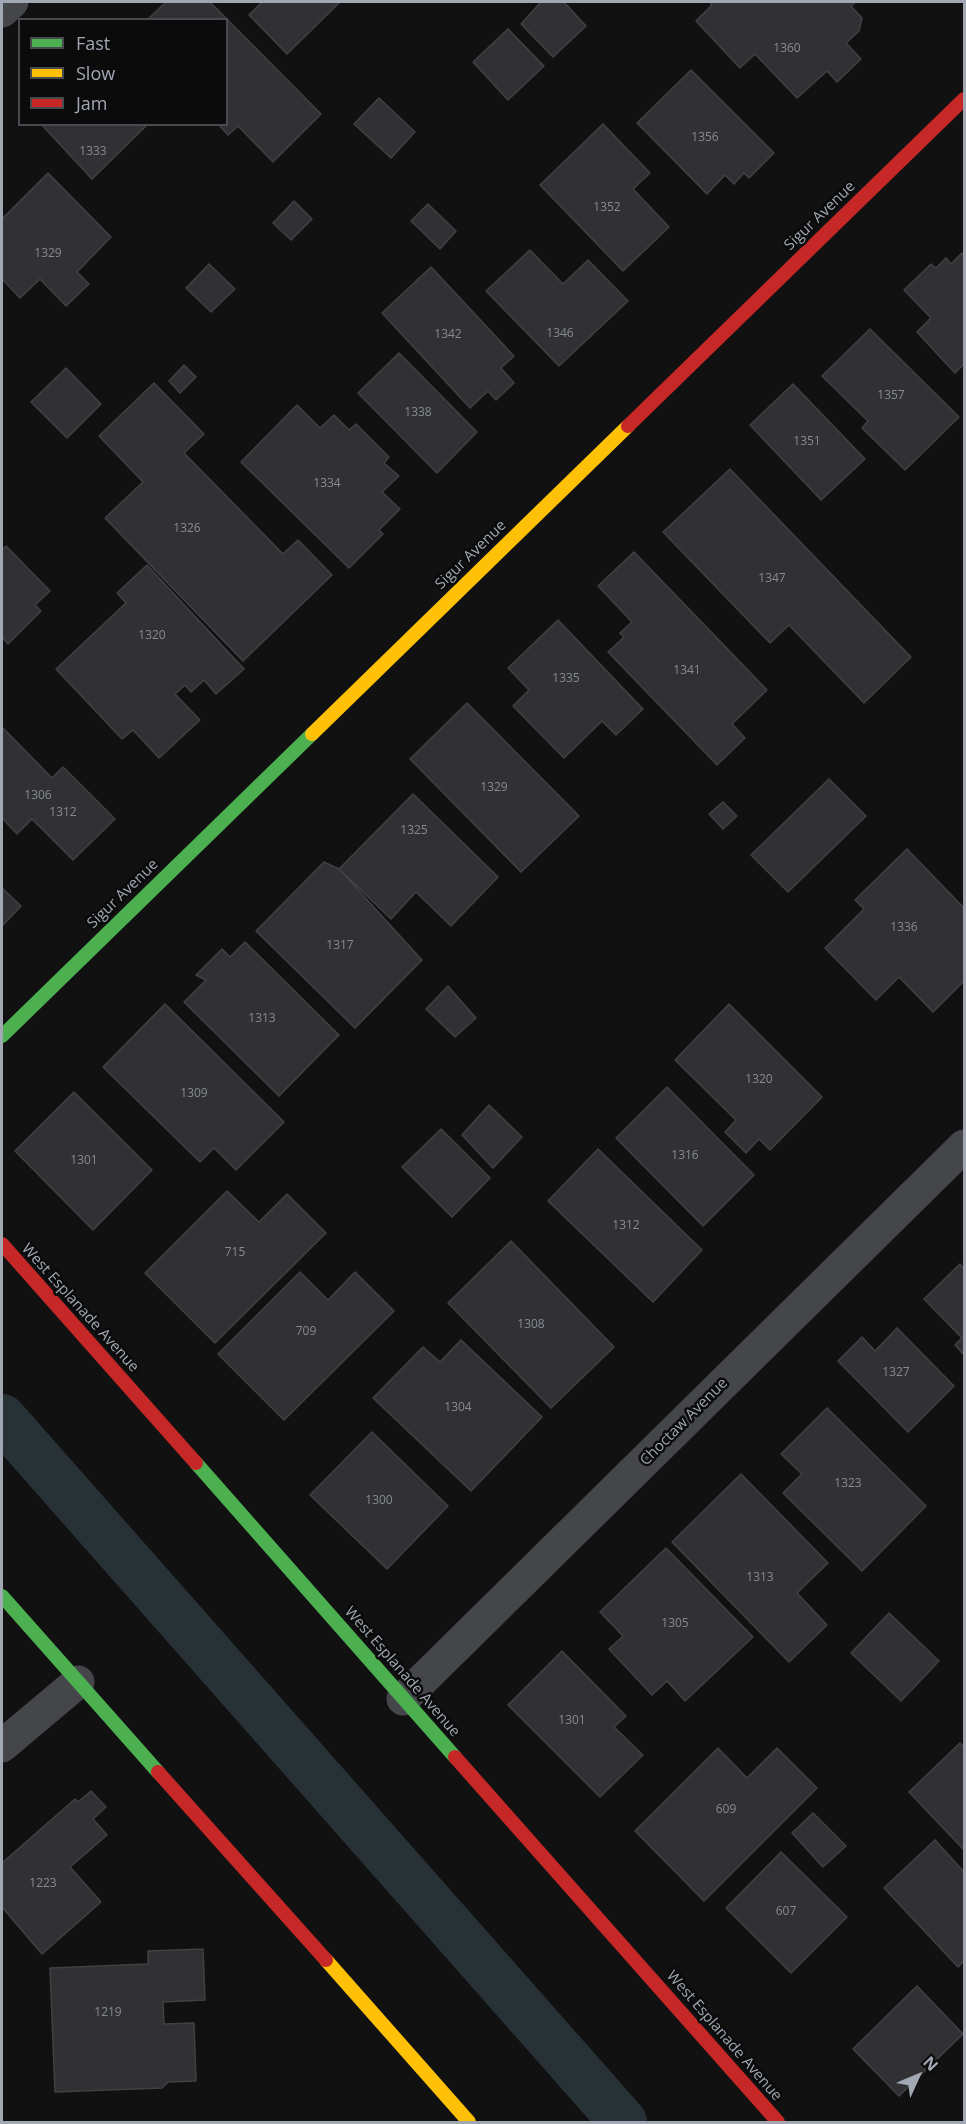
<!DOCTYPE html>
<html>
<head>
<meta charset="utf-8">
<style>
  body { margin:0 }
  #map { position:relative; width:966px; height:2124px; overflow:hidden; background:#111; font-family:"Open Sans",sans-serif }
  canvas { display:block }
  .frame { position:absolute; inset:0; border:3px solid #a1a8b3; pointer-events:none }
  .legend { position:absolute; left:18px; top:18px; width:210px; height:108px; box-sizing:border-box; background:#0b0b0c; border:2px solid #474a4f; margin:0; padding:8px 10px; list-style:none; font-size:18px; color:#a1a8b3 }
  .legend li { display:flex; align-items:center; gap:12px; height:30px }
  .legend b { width:30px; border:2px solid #474a4f }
  .north { position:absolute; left:888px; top:2046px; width:60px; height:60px; -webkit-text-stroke:4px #0b0b0c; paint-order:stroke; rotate:46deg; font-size:16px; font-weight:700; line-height:24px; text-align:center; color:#a1a8b3 }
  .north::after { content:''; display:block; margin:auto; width:21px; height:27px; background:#a1a8b3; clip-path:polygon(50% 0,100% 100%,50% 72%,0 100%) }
</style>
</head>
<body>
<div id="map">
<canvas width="966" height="2124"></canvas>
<div class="frame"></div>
<ul class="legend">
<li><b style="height:8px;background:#4caf50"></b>Fast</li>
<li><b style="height:8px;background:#ffc107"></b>Slow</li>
<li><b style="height:8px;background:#c62828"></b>Jam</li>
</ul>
<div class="north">N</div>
</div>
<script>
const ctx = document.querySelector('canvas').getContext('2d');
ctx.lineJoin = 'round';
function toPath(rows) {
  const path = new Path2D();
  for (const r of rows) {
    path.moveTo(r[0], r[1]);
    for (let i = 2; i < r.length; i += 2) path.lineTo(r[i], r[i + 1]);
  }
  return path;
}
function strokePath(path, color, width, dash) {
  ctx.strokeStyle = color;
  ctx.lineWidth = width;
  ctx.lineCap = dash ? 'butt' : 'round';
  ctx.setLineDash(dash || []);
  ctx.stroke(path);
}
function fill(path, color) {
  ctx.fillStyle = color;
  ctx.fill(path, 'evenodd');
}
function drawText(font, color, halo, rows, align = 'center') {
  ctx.font = font + ' "Open Sans",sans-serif';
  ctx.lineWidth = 5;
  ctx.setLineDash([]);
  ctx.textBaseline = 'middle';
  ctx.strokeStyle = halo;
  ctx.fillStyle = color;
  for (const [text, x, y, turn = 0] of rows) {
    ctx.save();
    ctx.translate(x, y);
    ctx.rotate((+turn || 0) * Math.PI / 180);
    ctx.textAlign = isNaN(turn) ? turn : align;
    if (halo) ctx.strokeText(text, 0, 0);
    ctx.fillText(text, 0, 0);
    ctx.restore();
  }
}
const canal = toPath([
  [2,1418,623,2122]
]);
const building = toPath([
  [166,2,210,2,321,114,273,162,238,126,228,135,218,124,226,124,226,20,147,20,166,2],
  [262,2,340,2,287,54,249,15,262,2],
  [541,2,564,2,586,26,553,57,521,24,541,2],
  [711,2,856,2,851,6,862,18,859,31,846,43,861,59,837,82,827,71,797,98,755,54,740,68,696,21,711,6,711,2],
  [508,29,544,66,508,100,473,62,508,29],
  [691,70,774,153,749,178,744,173,734,184,725,175,707,194,637,123,691,70],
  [379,98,415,132,391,158,354,124,379,98],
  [41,124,148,124,92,179,41,124],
  [603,124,650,173,633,189,669,227,623,271,540,185,603,124],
  [48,173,111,237,77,272,89,284,66,306,40,279,20,298,2,279,2,219,48,173],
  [294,201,312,219,291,240,273,223,294,201],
  [428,204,456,231,440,249,411,221,428,204],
  [530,250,563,284,588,260,628,301,559,366,486,291,530,250],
  [962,253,964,255,964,364,955,373,917,332,931,318,904,290,931,264,936,268,946,258,951,264,962,253],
  [209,264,235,289,211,312,186,288,209,264],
  [431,267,514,356,501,368,514,383,496,400,488,391,470,408,382,313,431,267],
  [870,329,959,417,905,470,862,428,868,421,822,376,870,329],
  [399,353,477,432,437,473,358,393,399,353],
  [184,365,196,377,180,393,169,381,184,365],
  [66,368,101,404,67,438,31,402,66,368],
  [154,383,204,434,184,453,283,554,298,540,332,575,243,661,105,518,143,482,99,436,154,383],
  [793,384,865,459,821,500,750,425,793,384],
  [297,405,320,428,334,415,349,430,356,424,389,457,384,463,399,476,382,492,400,509,379,530,383,534,349,568,241,462,297,405],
  [730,469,911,657,864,703,789,625,770,643,663,532,730,469],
  [6,546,50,591,35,605,41,611,8,644,2,637,2,550,6,546],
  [634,552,767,690,732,724,745,738,717,765,608,652,624,637,620,633,632,622,598,586,634,552],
  [147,565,244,669,216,694,204,680,191,692,185,685,175,694,200,720,159,758,133,730,122,739,56,669,126,603,117,593,147,565],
  [558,620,643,709,616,735,602,721,564,758,513,706,529,690,508,668,558,620],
  [467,703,579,816,521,872,410,759,467,703],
  [2,727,52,778,63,767,115,819,73,860,32,819,17,834,2,818,2,727],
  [829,779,866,816,788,892,751,855,829,779],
  [413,794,498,877,451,926,416,892,391,919,339,869,413,794],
  [723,802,737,816,723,829,709,814,723,802],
  [907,849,964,908,964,981,933,1012,899,977,876,1000,825,948,864,909,855,900,907,849],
  [324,862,339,869,422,960,355,1028,256,931,324,862],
  [2,888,21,906,2,926,2,888],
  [245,942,339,1035,279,1096,184,1002,206,980,196,975,222,949,230,957,245,942],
  [448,986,476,1018,455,1037,426,1009,448,986],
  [165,1004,284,1122,236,1170,214,1148,200,1162,103,1067,165,1004],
  [729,1004,822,1097,770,1150,759,1139,746,1153,725,1132,736,1120,675,1060,729,1004],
  [667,1087,754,1175,703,1226,616,1138,667,1087],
  [74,1092,152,1170,93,1230,15,1151,74,1092],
  [489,1105,522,1137,493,1168,462,1135,489,1105],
  [441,1129,490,1178,452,1217,402,1167,441,1129],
  [598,1149,702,1250,653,1302,548,1201,598,1149],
  [227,1191,259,1222,287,1194,326,1233,215,1343,145,1273,227,1191],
  [511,1241,614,1347,551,1408,448,1303,511,1241],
  [960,1264,964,1269,964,1355,955,1345,962,1338,924,1299,960,1264],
  [300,1272,328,1300,355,1272,394,1311,284,1420,218,1354,300,1272],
  [897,1328,954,1386,908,1432,838,1361,862,1337,875,1351,897,1328],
  [461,1340,542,1417,471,1491,373,1398,423,1347,440,1362,461,1340],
  [827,1408,926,1506,862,1571,783,1493,802,1474,781,1454,827,1408],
  [372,1432,448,1506,387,1569,310,1495,372,1432],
  [741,1474,828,1563,797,1593,827,1625,789,1662,672,1542,741,1474],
  [666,1548,753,1637,685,1701,667,1681,652,1695,609,1649,623,1636,600,1612,666,1548],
  [889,1613,939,1661,901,1701,851,1653,889,1613],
  [562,1651,626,1716,614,1727,643,1755,600,1797,508,1705,562,1651],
  [960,1743,964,1748,964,1850,909,1792,960,1743],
  [718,1748,747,1778,777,1748,817,1788,704,1901,635,1831,718,1748],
  [91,1791,106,1807,93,1819,107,1835,70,1867,101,1902,42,1954,2,1907,2,1863,75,1799,78,1802,91,1791],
  [813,1813,846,1846,823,1867,792,1833,813,1813],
  [935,1840,964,1872,964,1961,958,1967,884,1888,935,1840],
  [781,1852,847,1917,791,1973,726,1908,781,1852],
  [203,1949,205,2000,163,2002,164,2024,194,2023,196,2081,168,2082,162,2088,55,2092,50,1968,148,1964,148,1951,203,1949],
  [917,1986,963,2034,899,2096,853,2049,917,1986]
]);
const street = toPath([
  [2,11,12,2],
  [403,1699,964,1146],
  [2,1746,78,1682]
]);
const fast = toPath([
  [2,1036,312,734],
  [196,1463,455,1757],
  [2,1596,158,1772]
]);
const slow = toPath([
  [312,734,628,426],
  [326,1960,469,2122]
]);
const jam = toPath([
  [628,426,964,99],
  [2,1244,196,1463],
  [455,1757,778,2122],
  [158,1772,326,1960]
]);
const numberNames = [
  ["1360",787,49],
  ["1356",705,138],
  ["1333",93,152],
  ["1352",607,208],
  ["1329",48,254],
  ["1346",560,334],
  ["1342",448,335],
  ["1357",891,396],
  ["1338",418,413],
  ["1351",807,442],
  ["1334",327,484],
  ["1326",187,529],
  ["1347",772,579],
  ["1320",152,636],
  ["1341",687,671],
  ["1335",566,679],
  ["1329",494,788],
  ["1306",38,796],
  ["1312",63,813],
  ["1325",414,831],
  ["1336",904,928],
  ["1317",340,946],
  ["1313",262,1019],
  ["1320",759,1080],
  ["1309",194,1094],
  ["1316",685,1156],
  ["1301",84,1161],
  ["1312",626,1226],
  ["715",235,1253],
  ["1308",531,1325],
  ["709",306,1332],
  ["1327",896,1373],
  ["1304",458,1408],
  ["1323",848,1484],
  ["1300",379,1501],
  ["1313",760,1578],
  ["1305",675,1624],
  ["1301",572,1721],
  ["609",726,1810],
  ["1223",43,1884],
  ["607",786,1912],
  ["1219",108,2013]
];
const streetNames = [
  ["Sigur Avenue",820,216,-44],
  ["Sigur Avenue",471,555,-44],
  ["Sigur Avenue",123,894,-44],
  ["West Esplanade Avenue",80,1308,48],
  ["Choctaw Avenue",684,1422,-45],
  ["West Esplanade Avenue",402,1672,49],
  ["West Esplanade Avenue",724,2036,49]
];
strokePath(canal, '#273136', 48);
fill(building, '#313133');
strokePath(building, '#404145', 1.5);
strokePath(street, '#45464a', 33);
strokePath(fast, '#4caf50', 14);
strokePath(slow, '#ffc107', 14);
strokePath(jam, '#c62828', 14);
drawText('12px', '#858a93', null, numberNames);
drawText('15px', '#a1a8b3', '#0b0b0c', streetNames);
</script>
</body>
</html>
